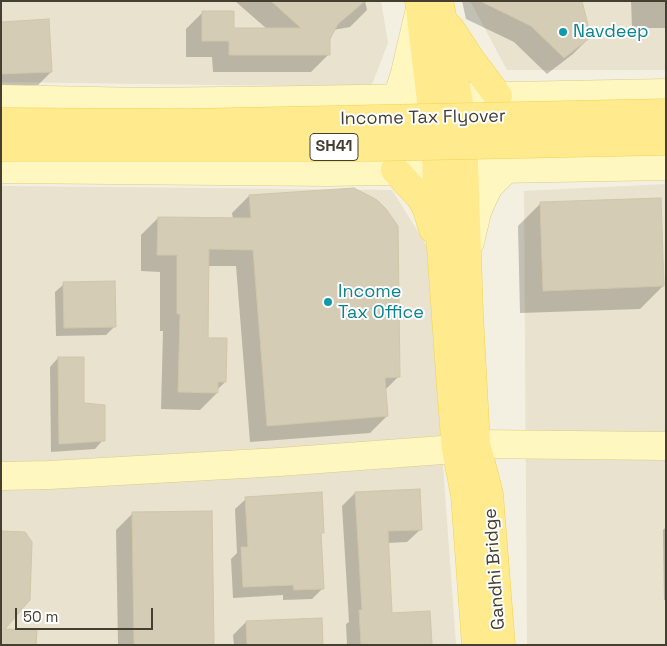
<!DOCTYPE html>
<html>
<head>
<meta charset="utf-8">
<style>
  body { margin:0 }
  #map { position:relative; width:667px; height:646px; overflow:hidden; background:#f3efe1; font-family:"Space Grotesk",sans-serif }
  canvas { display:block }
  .frame { position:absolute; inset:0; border:2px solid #443f31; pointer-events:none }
  .scale { position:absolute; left:15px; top:608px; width:138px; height:22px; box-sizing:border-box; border:2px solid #443f31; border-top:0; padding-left:6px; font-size:15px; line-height:18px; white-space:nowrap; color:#443f31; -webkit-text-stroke:4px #fff; paint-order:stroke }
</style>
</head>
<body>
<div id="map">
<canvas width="667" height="646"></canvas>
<div class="frame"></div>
<div class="scale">50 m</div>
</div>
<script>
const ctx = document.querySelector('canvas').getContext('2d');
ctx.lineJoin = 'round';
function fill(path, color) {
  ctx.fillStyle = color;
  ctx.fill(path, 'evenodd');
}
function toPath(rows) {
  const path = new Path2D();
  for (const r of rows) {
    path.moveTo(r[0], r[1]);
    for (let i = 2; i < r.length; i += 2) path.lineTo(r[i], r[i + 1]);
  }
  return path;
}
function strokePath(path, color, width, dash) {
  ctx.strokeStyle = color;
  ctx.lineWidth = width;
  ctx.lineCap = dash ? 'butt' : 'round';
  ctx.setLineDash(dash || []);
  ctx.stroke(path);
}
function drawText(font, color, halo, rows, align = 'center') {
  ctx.font = font + ' "Space Grotesk",sans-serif';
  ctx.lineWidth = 4;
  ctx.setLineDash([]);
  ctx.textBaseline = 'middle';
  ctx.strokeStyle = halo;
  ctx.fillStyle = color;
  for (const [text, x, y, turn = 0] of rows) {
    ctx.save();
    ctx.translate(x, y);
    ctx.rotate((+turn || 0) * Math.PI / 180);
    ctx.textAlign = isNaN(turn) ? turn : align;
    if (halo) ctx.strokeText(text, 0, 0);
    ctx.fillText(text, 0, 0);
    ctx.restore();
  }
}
const residential = toPath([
  [1,1,381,1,388,43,371,87,1,82],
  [470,1,666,1,666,70,507,70],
  [666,184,666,645,527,645,524,191],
  [1,186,392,190,427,246,456,645,1,645]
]);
const shadow = toPath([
  [235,1,365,1,367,10,350,27,333,30,328,38,328,55,311,72,213,72,212,57,186,57,186,29,203,12,232,29,267,29],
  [462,1,580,1,590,37,573,54,547,74,514,42,466,19],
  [631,1,666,1,666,28,632,28],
  [1,23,51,72,38,85,1,86],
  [249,196,399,376,385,390,387,416,370,433,250,442,236,266,207,266,207,339,225,382,217,390,217,393,200,410,161,409,163,331,160,331,160,272,141,271,141,235,158,218,233,219,232,213],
  [541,203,663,286,640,309,520,313,518,226],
  [64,284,115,326,106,335,56,336,55,292],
  [58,358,103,440,95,449,51,452,50,367],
  [355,493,421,529,407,542,388,543,391,614,431,645,347,645,346,624,349,622,342,506],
  [246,499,322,532,320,534,323,588,312,599,283,600,283,595,233,598,231,559,237,553,235,509],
  [133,513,213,645,118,645,116,530],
  [666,527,666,600,664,600,663,530],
  [246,622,322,645,234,645,233,635]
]);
const building = toPath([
  [271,1,365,1,338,24,330,39,330,55,229,55,229,41,202,41,202,11,234,11,234,28,301,28,271,1],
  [480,1,582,1,591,37,564,58,531,26,480,1],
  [49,19,52,72,1,74,1,22,49,19],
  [354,188,377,200,386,209,398,226,400,377,385,378,388,416,267,426,253,250,209,249,208,338,227,338,226,382,218,382,218,393,178,392,180,314,177,314,177,255,157,255,158,217,251,218,249,195,354,188],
  [661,198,664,286,543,291,540,202,661,198],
  [115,281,116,327,64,328,63,282,115,281],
  [58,357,84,357,84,403,105,405,105,441,59,444,58,357],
  [420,489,422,530,388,531,392,613,430,611,432,645,361,645,359,610,362,610,355,492,420,489],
  [322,492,324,533,321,533,324,589,294,590,293,585,243,587,241,547,248,547,245,497,322,492],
  [212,511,214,645,134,645,132,512,212,511],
  [1,531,25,532,32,542,30,600,5,629,37,630,36,645,1,645,1,531],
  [322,618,323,645,247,645,246,621,322,618]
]);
const secondary = toPath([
  [1,99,142,102,303,100,666,93],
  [397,99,405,73,419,13],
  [1,169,328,172,666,166],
  [470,242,477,212,484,196,489,186,506,169],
  [476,444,666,446],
  [1,476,49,475,279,462,456,449]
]);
const primary = toPath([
  [419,1,436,142,437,191,451,387,456,449,465,495,476,645],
  [439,1,458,97,463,133,469,314,476,444,489,494,501,645],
  [450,28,471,60,498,96],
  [395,170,421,198,427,209,433,229]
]);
const primaryBridge = toPath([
  [1,122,187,123,666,113],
  [1,147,375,147,666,141]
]);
const markers = [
  [563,32,5,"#0f9aa8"],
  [328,302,5,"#0f9aa8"]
];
const shields = [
  [334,147,48]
];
const shieldNames = [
  ["SH41",334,147]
];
const cultureNames = [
  ["Navdeep",573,32],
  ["Income",338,292],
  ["Tax Office",338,313]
];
const streetNames = [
  ["Income Tax Flyover",423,118,-1],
  ["Gandhi Bridge",495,569,-94]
];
fill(residential, '#e8e2ce');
fill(shadow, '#0003');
fill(building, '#d5ccb5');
strokePath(building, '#d1c6a8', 1);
strokePath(secondary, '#d8cd8b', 29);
strokePath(primary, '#f1d351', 29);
strokePath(secondary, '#fff7bf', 28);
strokePath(primary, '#ffeb8e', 28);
strokePath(primaryBridge, '#f1d351', 29, []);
strokePath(primaryBridge, '#ffeb8e', 28);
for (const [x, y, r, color] of markers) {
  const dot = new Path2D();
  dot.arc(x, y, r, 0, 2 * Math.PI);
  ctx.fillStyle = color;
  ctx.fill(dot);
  strokePath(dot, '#fff', 2);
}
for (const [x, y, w] of shields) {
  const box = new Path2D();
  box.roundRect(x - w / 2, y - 13.5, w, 27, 4);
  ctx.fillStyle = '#fff';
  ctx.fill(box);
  strokePath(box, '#443f31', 1);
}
drawText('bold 16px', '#443f31', null, shieldNames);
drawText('18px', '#0d838f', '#fff', cultureNames, 'left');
drawText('18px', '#443f31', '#fff', streetNames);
</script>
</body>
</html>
